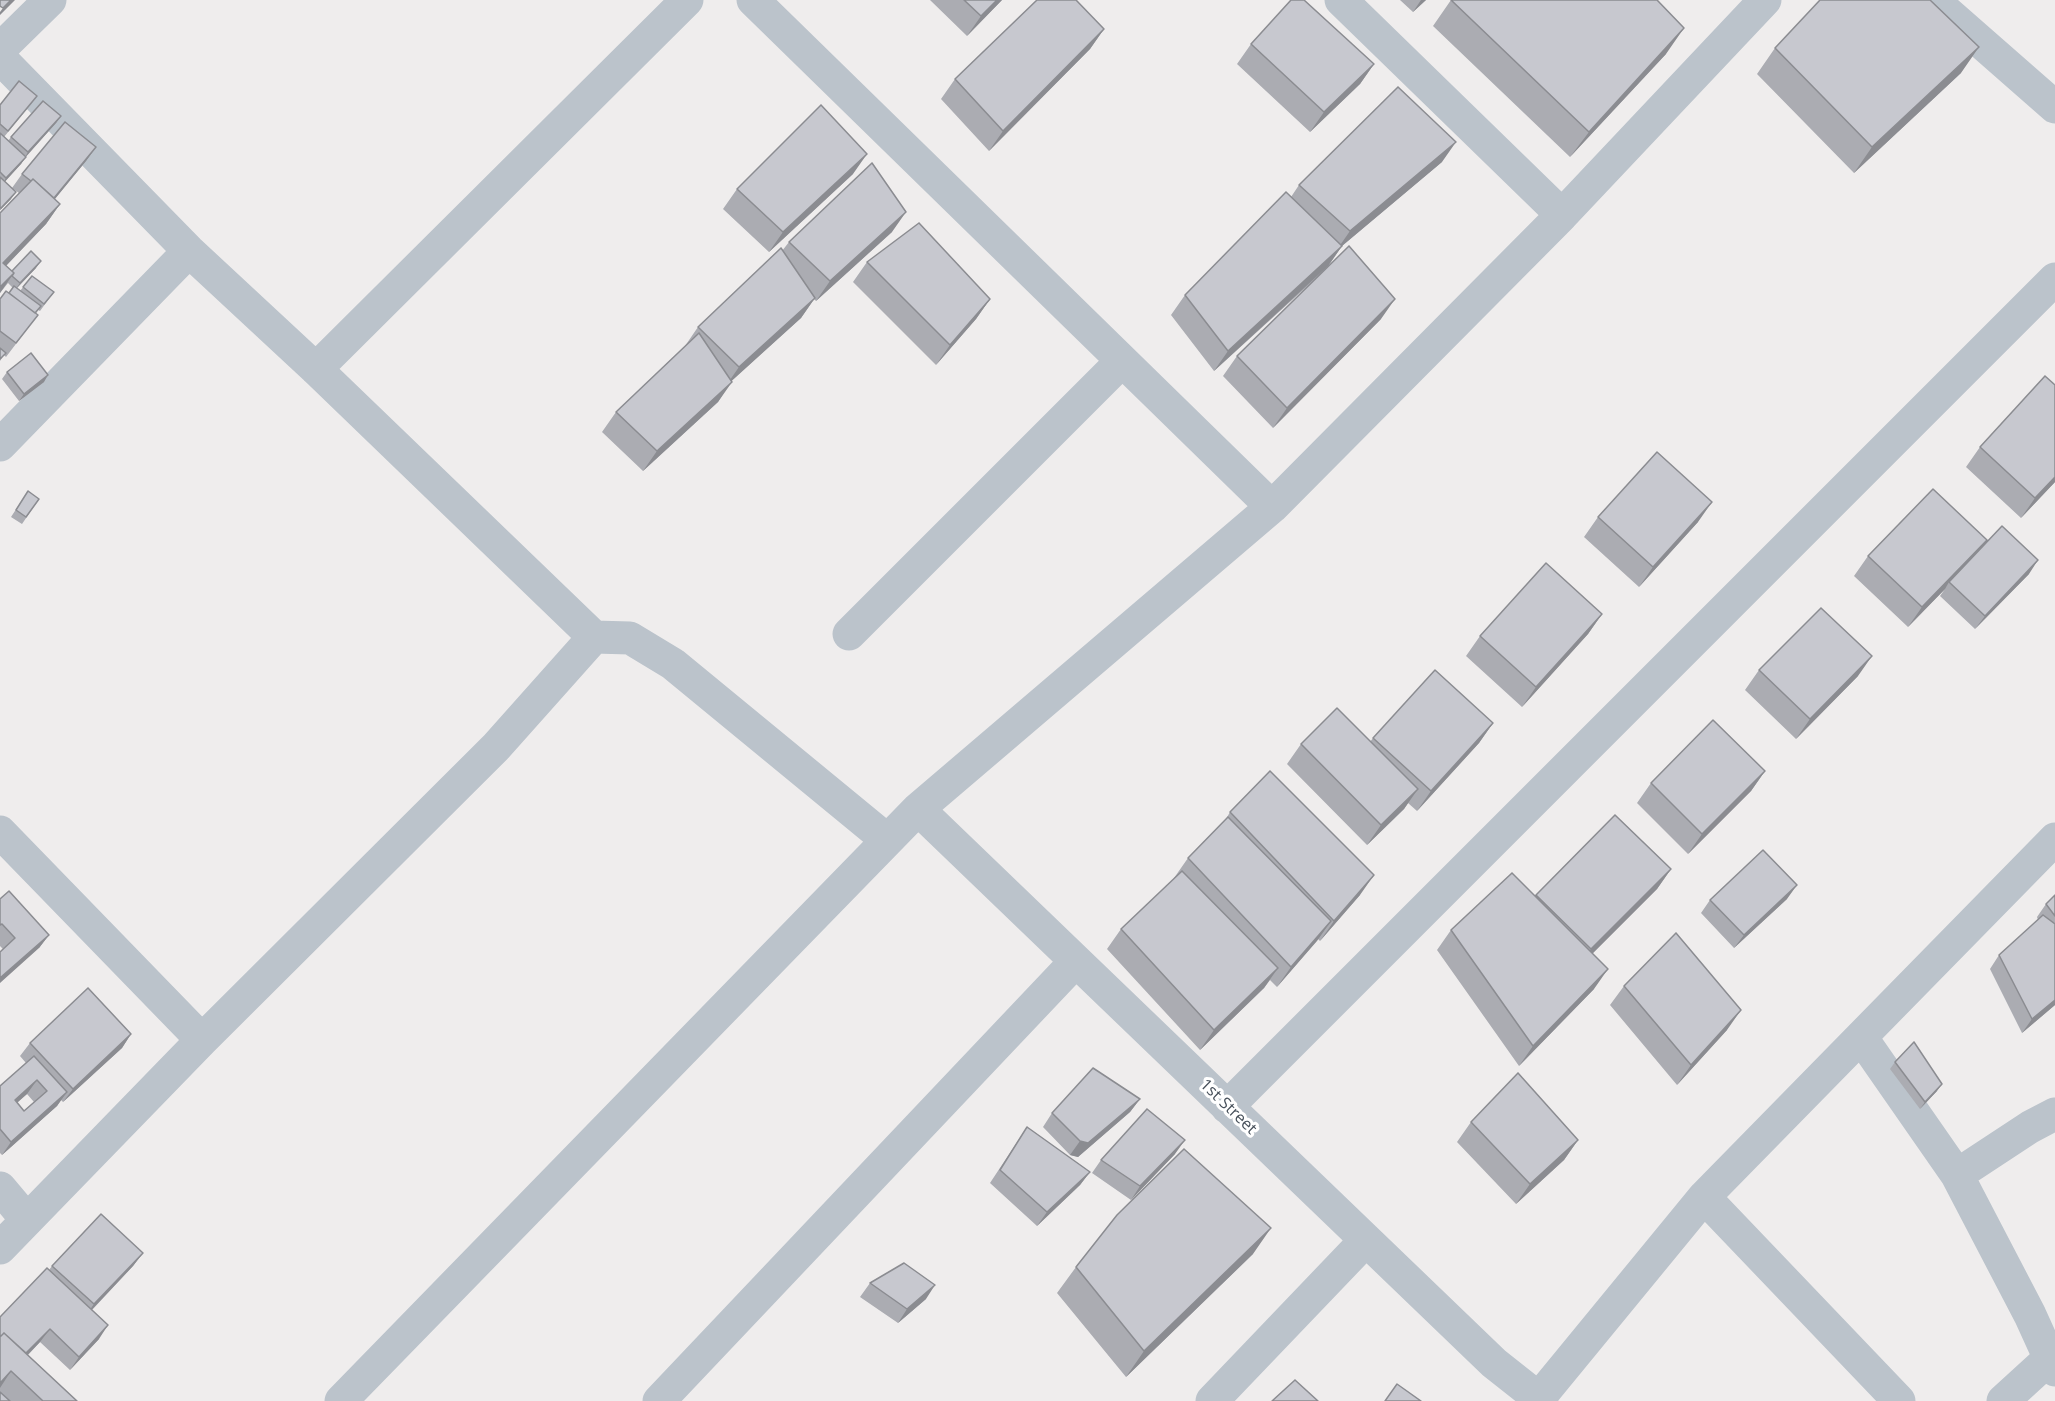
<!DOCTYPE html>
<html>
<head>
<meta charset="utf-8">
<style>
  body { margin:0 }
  canvas { display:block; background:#efeded }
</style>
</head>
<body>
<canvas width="2055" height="1401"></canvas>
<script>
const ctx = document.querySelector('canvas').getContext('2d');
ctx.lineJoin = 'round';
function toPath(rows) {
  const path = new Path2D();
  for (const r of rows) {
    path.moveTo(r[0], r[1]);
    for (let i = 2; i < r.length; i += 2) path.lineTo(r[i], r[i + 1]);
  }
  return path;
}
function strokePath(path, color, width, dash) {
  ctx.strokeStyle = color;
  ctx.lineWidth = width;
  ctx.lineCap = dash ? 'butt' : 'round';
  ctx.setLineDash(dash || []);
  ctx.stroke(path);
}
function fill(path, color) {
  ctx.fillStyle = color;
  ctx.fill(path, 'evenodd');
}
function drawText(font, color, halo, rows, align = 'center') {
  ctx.font = font + ' "Open Sans",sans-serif';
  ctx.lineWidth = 6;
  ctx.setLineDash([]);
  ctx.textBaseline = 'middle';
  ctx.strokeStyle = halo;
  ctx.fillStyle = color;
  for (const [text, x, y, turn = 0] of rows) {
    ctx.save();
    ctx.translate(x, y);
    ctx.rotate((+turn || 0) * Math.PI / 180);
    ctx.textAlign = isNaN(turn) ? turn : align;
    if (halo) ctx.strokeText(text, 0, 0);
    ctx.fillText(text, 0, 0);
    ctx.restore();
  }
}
const minor = toPath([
  [753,0,1272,507],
  [1341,0,1562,215],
  [1933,0,2055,107],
  [0,49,50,0],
  [0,58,189,251,316,369,594,637],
  [316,369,687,0],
  [0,445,189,251],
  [849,634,1122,361],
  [918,809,1494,1363,1542,1401],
  [0,832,202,1040],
  [1861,1037,1957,1175,2030,1315,2055,1370],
  [1227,1107,2055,279],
  [1957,1175,2030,1127,2055,1114],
  [0,1188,27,1220],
  [1704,1197,1899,1401],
  [0,1248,202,1040,496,747,594,637,630,638,673,664,887,840],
  [1539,1398,1704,1197,2055,839],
  [341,1401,918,809,1272,507,1562,215,1765,0],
  [659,1401,1076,961],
  [1212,1401,1366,1240],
  [2003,1401,2049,1359]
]);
const wall = toPath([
  [930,0,1002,0,967,36],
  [1400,0,1426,0,1413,12],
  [1451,0,1666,54,1570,157,1433,26],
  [1104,29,1090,49,989,151,941,99,955,79],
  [1251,44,1374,64,1360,84,1310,132,1237,64],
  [1775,48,1961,73,1854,173,1757,74],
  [32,103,4,137,8,141,11,137,61,116,56,123,26,156,21,164,5,181,11,199,0,210,0,105],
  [96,147,86,161,55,199,60,204,46,224,6,266,12,271,36,268,17,288,20,291,32,276,54,292,40,311,38,310,28,328,6,357,4,355,0,361,0,299,9,293,13,288,8,283,0,293,0,213,19,193,12,188,22,174],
  [1442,162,1342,246,1329,265,1381,319,1273,428,1223,376,1237,356,1323,272,1214,371,1171,315,1185,295,1291,197,1299,185],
  [853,174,769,252,723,209,737,189],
  [892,232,816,301,814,299,801,318,731,381,718,402,643,471,602,432,616,412,685,346,698,327,782,251,789,242],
  [867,262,990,299,976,319,936,365,853,282],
  [7,372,44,382,19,401,2,379],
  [1980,447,2055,482,2021,518,1966,467],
  [28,491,39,499,22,524,11,517],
  [1598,517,1698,522,1639,587,1584,537],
  [1979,551,2029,574,1975,629,1940,596,1945,589,1908,627,1854,576,1868,556],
  [1602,614,1588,634,1522,707,1466,656,1480,636],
  [1759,670,1858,676,1796,739,1745,690],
  [1493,723,1479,743,1417,811,1408,803,1404,809,1367,845,1287,764,1301,744,1370,742,1373,738],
  [1765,771,1751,791,1688,854,1637,803,1651,783],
  [1230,812,1360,895,1320,941,1318,939,1277,987,1270,980,1264,988,1200,1050,1107,949,1121,929,1175,879,1174,878,1188,858,1226,819],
  [1615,815,1671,869,1657,889,1592,954,1594,989,1519,1066,1437,950,1451,930,1535,896],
  [2055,895,2055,1005,2022,1033,1990,969,1999,955,2038,920,2037,917,2046,904],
  [0,899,49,935,39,948,3,949,0,946],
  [1787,899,1734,948,1701,913,1710,900],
  [1624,986,1727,1030,1677,1085,1610,1005],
  [131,1034,122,1048,63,1102,61,1100,57,1106,2,1155,0,1153,0,1086,26,1063,20,1056,30,1043],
  [27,1094,34,1102,24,1111,17,1103],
  [1895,1062,1937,1091,1920,1109,1890,1069],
  [1140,1099,1130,1112,1078,1157,1070,1155,1043,1127,1052,1113],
  [1471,1122,1578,1140,1564,1160,1516,1204,1457,1142],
  [1027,1127,1090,1172,1080,1185,1037,1226,990,1183],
  [1175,1154,1131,1200,1092,1173,1101,1160],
  [143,1253,133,1266,92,1310,99,1339,70,1370,40,1342,28,1355,77,1401,0,1401,0,1317,49,1270,52,1266],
  [1253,1254,1126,1377,1057,1293,1076,1267],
  [870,1283,926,1299,898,1323,860,1297]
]);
const shadedWall = toPath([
  [11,0,15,0,0,15,0,12,3,8],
  [997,0,1002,0,967,36,981,16],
  [1421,0,1426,0,1413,12],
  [1684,28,1666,54,1570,157,1589,132],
  [1104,29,1090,49,989,151,1003,131],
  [1979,47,1961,73,1854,173,1872,147],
  [1374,64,1360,84,1310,132,1324,112],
  [61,116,56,123,24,159,28,152],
  [1456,142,1442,162,1336,251,1350,231],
  [96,147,86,161,44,212,53,199],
  [867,154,853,174,769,252,783,232],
  [26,157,21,164,2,185,6,178],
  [16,192,11,199,0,210,0,209],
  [60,204,46,224,0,272,3,263],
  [906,212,892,232,816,301,830,281],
  [1342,246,1328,266,1214,371,1228,351],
  [41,261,36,268,15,290,20,283],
  [14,273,0,293,0,287],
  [815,298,801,318,725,387,739,367],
  [990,299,976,319,936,365,950,345],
  [1395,299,1381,319,1273,428,1287,408],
  [48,375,44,382,19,401,24,394],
  [732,382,718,402,643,471,657,451],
  [2055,477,2055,482,2021,518,2035,498],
  [1712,502,1698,522,1639,587,1653,567],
  [1987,540,1973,560,1949,582,1945,589,1908,627,1922,607],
  [2038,560,2029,574,1975,629,1985,616],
  [1602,614,1588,634,1522,707,1536,687],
  [1872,656,1858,676,1796,739,1810,719],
  [1493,723,1479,743,1417,811,1431,791],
  [1765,771,1751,791,1688,854,1702,834],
  [1418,789,1404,809,1367,845,1381,825],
  [1671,869,1657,889,1577,969,1591,949],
  [1374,875,1360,895,1320,941,1334,921],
  [1797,885,1787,899,1734,948,1744,935],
  [1331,921,1317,941,1277,987,1291,967],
  [49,935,39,948,0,983,0,978],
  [1278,968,1264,988,1200,1050,1214,1030],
  [1608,969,1594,989,1519,1066,1533,1046],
  [2055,1000,2055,1005,2022,1033,2032,1019],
  [1741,1010,1727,1030,1677,1085,1691,1065],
  [131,1034,122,1048,63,1102,73,1089],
  [37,1080,27,1094,5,1113,15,1100],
  [1942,1084,1937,1091,1920,1109,1925,1102],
  [67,1092,57,1106,2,1155,11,1142],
  [1140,1099,1130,1112,1078,1157,1070,1155,1080,1141],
  [1185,1140,1175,1154,1131,1200,1140,1186],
  [1578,1140,1564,1160,1516,1204,1530,1184],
  [1090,1172,1080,1185,1037,1226,1047,1212],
  [1271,1228,1253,1254,1126,1377,1144,1351],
  [143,1253,133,1266,84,1318,94,1304],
  [935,1285,926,1299,898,1323,907,1309],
  [108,1325,99,1339,70,1370,79,1357],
  [50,1329,40,1342,13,1370,23,1356],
  [11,1371,0,1388,0,1383]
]);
const building = toPath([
  [0,0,11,0,3,8,0,6,0,0],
  [964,0,997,0,981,16,964,0],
  [1037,0,1076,0,1104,29,1003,131,955,79,1037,0],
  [1291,0,1304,0,1374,64,1324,112,1251,44,1291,0],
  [1451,0,1657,0,1684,28,1589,132,1451,0],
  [1820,0,1930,0,1979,47,1872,147,1775,48,1820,0],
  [19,81,37,96,8,131,0,124,0,105,19,81],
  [1398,87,1456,142,1350,231,1299,185,1398,87],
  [43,101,61,116,28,152,11,137,43,101],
  [821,105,867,154,783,232,737,189,821,105],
  [65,122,96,147,54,198,33,179,31,181,22,174,65,122],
  [0,133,26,157,6,178,0,172,0,133],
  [872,163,906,212,830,281,789,242,872,163],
  [0,177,16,192,1,208,0,207,0,177],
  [33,179,60,204,3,263,14,273,0,287,0,213,33,179],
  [1286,192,1342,246,1228,351,1185,295,1286,192],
  [919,223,990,299,950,345,867,262,919,223],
  [1349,246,1395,299,1287,408,1237,356,1349,246],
  [781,248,815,298,739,367,698,327,781,248],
  [31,251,41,261,20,283,12,276,14,273,12,271,31,251],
  [32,276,54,292,44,304,23,287,32,276],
  [14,286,41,306,35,313,9,293,14,286],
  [6,291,38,315,16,343,0,331,0,299,6,291],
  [699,333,732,382,657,451,616,412,699,333],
  [0,348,6,353,0,359,0,348],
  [31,353,48,375,24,394,7,372,31,353],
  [2045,376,2055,385,2055,477,2035,498,1980,447,2045,376],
  [1657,452,1712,502,1653,567,1598,517,1657,452],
  [1933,489,1987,540,1922,607,1868,556,1933,489],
  [28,491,39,499,26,517,16,510,28,491],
  [2002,526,2038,560,1985,616,1949,582,2002,526],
  [1546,563,1602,614,1536,687,1480,636,1546,563],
  [1821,608,1872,656,1810,719,1759,670,1821,608],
  [1435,670,1493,723,1431,791,1373,738,1435,670],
  [1337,708,1418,789,1381,825,1301,744,1337,708],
  [1713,720,1765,771,1702,834,1651,783,1713,720],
  [1270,771,1374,875,1334,921,1230,812,1270,771],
  [1615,815,1671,869,1591,949,1536,895,1615,815],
  [1228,817,1331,921,1291,967,1188,858,1228,817],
  [1763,850,1797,885,1744,935,1710,900,1763,850],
  [1182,871,1278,968,1214,1030,1121,929,1182,871],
  [1512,873,1608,969,1533,1046,1451,930,1512,873],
  [9,891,49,935,0,978,0,952,15,938,2,924,0,925,0,899,9,891],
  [2055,895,2055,916,2046,904,2055,895],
  [2043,915,2055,924,2055,1000,2032,1019,1999,955,2043,915],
  [1676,933,1741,1010,1691,1065,1624,986,1676,933],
  [88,988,131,1034,73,1089,30,1043,88,988],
  [1914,1042,1942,1084,1925,1102,1895,1062,1914,1042],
  [34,1056,67,1092,11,1142,0,1129,0,1086,34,1056],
  [37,1080,47,1091,24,1111,15,1100,37,1080],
  [1093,1068,1140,1099,1088,1143,1080,1141,1052,1113,1093,1068],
  [1518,1073,1578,1140,1530,1184,1471,1122,1518,1073],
  [1147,1109,1185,1140,1140,1186,1101,1160,1147,1109],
  [1027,1127,1090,1172,1047,1212,1000,1170,1027,1127],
  [1184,1149,1271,1228,1144,1351,1076,1267,1117,1215,1184,1149],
  [101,1214,143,1253,94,1304,52,1266,101,1214],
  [904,1263,935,1285,907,1309,870,1283,904,1263],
  [47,1268,108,1325,79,1357,50,1329,26,1353,4,1333,1,1336,0,1335,0,1317,47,1268],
  [4,1333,77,1401,43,1401,11,1371,0,1383,0,1337,4,1333],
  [1295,1380,1318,1401,1272,1401,1295,1380],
  [1397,1384,1421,1401,1385,1401,1397,1384],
  [0,1392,10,1401,0,1401,0,1392]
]);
const streetNames = [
  ["1st Street",1228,1107,44]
];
strokePath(minor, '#bbc3cb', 33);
fill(wall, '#abacb2');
fill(shadedWall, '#8b8c91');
fill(building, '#c7c8cf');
strokePath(building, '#8b8c91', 1.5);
drawText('16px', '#464f59', '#fff', streetNames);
</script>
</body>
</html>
